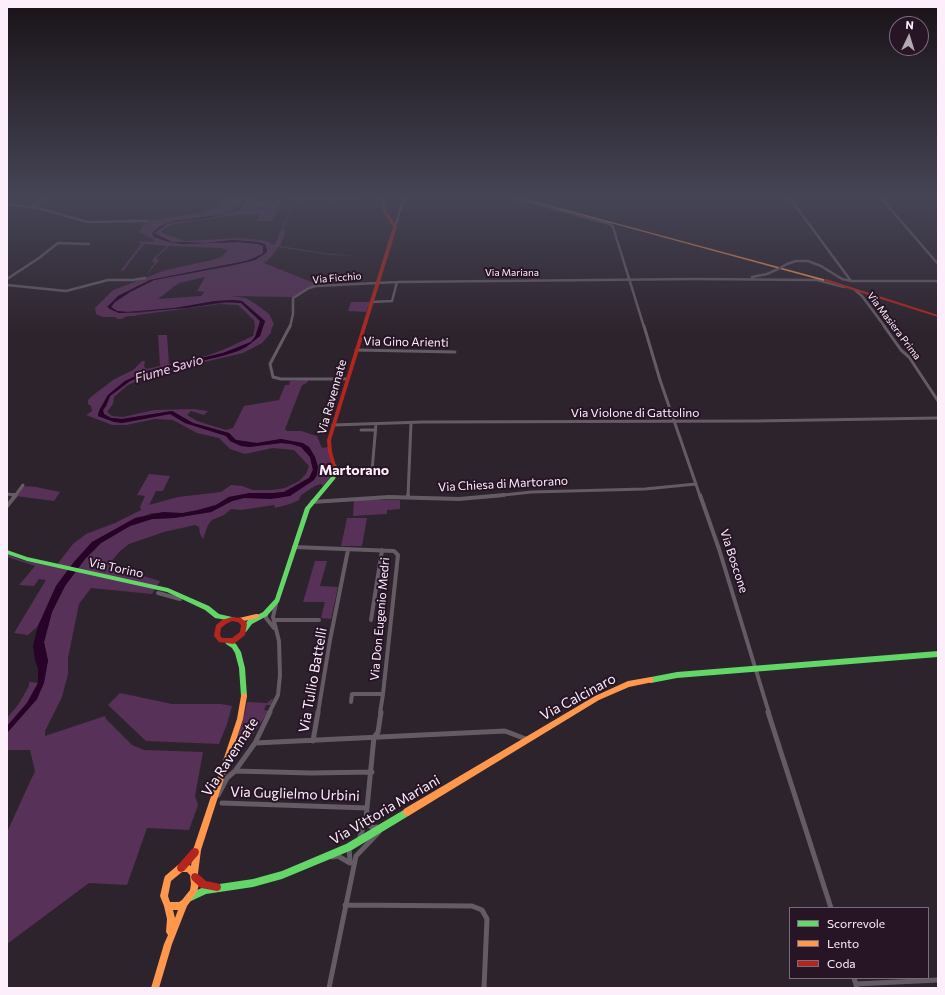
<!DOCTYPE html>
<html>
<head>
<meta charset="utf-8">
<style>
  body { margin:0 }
  #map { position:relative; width:945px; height:995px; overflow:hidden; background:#2d232c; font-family:Commissioner,sans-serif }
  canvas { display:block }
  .frame { position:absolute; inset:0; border:8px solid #fceffb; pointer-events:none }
  .legend { position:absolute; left:789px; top:907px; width:140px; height:72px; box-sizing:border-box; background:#271526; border:1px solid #7c6c7b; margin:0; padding:5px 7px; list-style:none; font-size:12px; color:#fceffb }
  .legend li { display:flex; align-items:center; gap:8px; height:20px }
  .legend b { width:20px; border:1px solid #7c6c7b }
  .north { position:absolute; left:889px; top:16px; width:40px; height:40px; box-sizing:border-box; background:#271526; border:1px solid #7c6c7b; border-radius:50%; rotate:4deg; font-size:11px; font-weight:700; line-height:16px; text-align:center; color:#fceffb }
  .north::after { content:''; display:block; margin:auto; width:14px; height:18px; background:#b4a8b3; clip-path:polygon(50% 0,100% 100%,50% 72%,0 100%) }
</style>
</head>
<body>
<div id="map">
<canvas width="945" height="995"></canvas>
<div class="frame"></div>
<ul class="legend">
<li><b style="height:5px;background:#63d668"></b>Scorrevole</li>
<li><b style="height:5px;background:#ff974d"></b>Lento</li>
<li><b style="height:5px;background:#b3261e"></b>Coda</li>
</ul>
<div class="north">N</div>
</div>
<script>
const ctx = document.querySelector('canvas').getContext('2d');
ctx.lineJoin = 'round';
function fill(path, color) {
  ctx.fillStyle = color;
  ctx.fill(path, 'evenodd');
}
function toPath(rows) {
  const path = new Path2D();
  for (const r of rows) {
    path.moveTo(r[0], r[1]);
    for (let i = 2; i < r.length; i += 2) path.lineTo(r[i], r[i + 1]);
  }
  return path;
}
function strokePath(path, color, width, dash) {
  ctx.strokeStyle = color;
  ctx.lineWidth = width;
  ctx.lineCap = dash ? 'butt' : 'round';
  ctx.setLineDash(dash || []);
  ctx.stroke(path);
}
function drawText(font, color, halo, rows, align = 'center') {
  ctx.font = font + ' Commissioner,sans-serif';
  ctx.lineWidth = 4;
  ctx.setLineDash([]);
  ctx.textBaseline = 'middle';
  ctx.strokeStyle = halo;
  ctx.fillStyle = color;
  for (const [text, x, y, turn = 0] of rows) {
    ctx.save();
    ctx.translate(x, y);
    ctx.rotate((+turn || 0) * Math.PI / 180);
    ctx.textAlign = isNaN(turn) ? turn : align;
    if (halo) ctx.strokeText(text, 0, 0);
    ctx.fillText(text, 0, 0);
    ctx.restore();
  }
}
const green = toPath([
  [232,197,243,197,240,206,234,211,218,215,175,221,167,223,152,233,154,237,170,242,182,244,238,242,258,244,263,246,263,253,253,259,245,261,150,280,118,296,109,309,119,313,137,313,233,302,241,303,260,321,258,333,251,342,223,353,147,371,125,381,108,395,99,411,98,416,122,423,170,414,185,423,227,436,231,441,249,447,281,443,291,444,301,447,310,457,313,470,309,478,284,492,273,493,250,493,229,497,216,505,198,510,183,513,151,513,92,542,74,562,56,586,38,626,28,635,14,633,46,580,39,579,34,586,19,585,35,566,7,557,7,554,21,560,55,567,73,544,86,534,115,523,141,510,140,507,145,496,137,495,149,474,170,476,163,491,156,491,149,505,178,497,221,492,231,485,242,486,253,490,273,490,285,488,299,481,306,474,309,466,294,450,273,448,245,454,230,449,219,438,197,433,173,420,155,419,126,425,112,425,86,415,92,411,91,406,88,404,88,400,92,396,113,380,133,370,142,361,145,361,144,367,147,369,160,366,158,335,167,335,169,364,206,356,225,349,253,336,255,327,254,320,238,305,220,304,137,315,135,316,128,316,121,319,117,319,116,317,103,317,96,314,95,308,113,290,166,270,212,260,221,257,228,250,221,248,169,246,156,258,159,260,145,277,155,262,152,262,154,258,167,246,144,244,123,271,121,270,141,244,137,241,153,242,154,240,140,232,140,230,146,223,145,221,125,221,127,219,153,220,200,213,216,207],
  [247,197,256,197,255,202,274,201,284,198,280,200,273,221,257,221,259,214,230,216,175,224,165,228,161,231,162,233,185,241,239,238,261,240,271,243,271,245,275,244,293,201,298,198,297,201,294,201,283,230,286,231,280,246,324,253,356,256,331,255,278,247,272,256,264,263,319,285,315,285,292,297,231,296,246,298,256,304,269,314,274,324,271,330,271,333,262,343,243,353,153,374,128,385,114,397,113,404,107,412,112,416,123,417,154,410,194,409,208,411,204,415,191,411,187,415,197,421,226,430,233,428,244,406,279,400,285,385,289,385,290,381,308,380,307,383,302,385,285,429,287,431,301,431,317,436,322,448,328,447,332,462,327,463,328,475,332,476,323,486,321,484,315,486,301,495,299,500,290,504,275,508,274,505,241,510,231,509,224,515,212,520,208,525,203,539,200,534,199,527,195,525,164,532,129,544,120,551,110,563,110,566,160,581,152,594,91,588,79,604,68,658,68,674,62,697,45,731,45,736,105,716,106,719,132,745,144,750,203,752,195,796,198,805,189,830,147,828,127,885,89,883,7,944,7,832,35,771,30,750,7,750,7,733,37,699,48,661,44,642,52,612,65,586,85,559,101,543,130,526,152,519,174,518,211,512,232,501,244,498,279,498,314,480,318,467,315,457,309,447,281,439,257,443,236,440,229,433,193,423,172,411,122,419,111,418,104,414,103,410,106,406,110,396,130,381,149,373,222,356,238,351,246,347,260,336,265,321,242,301,233,300,215,301,175,308,128,312,117,311,111,307,115,302,130,292,154,280,231,266,255,260,266,253,267,250,258,242,233,240,207,243,172,242,154,233,167,224,175,222,208,218,236,211,242,207],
  [205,277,197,291,205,292,201,296,158,299,179,283],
  [351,302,370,302,366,312,348,311],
  [23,486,36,487,60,492,54,501,16,496],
  [354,500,400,500,400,509,387,510,387,514,353,516],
  [347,518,367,518,362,546,341,546],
  [315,561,327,561,320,586,338,587,331,619,321,618,325,602,303,602],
  [29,682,38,683,27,703,7,726,7,718,18,705,29,686],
  [120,693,172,704,221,704,232,706,227,724,219,744,146,741,108,705],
  [273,698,271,705,266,705,264,710,268,711,266,715,247,743,241,743,234,749,245,712,247,702,267,703]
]);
const water = toPath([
  [243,197,247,197,242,207,236,211,208,218,175,222,167,224,154,233,172,242,207,243,233,240,258,242,265,244,267,250,266,253,255,260,238,264,154,280,130,292,115,302,111,307,117,311,128,312,175,308,215,301,233,300,242,301,265,321,260,336,246,347,238,351,222,356,149,373,130,381,110,396,106,406,103,410,104,414,111,418,122,419,172,411,193,423,229,433,236,440,257,443,281,439,303,443,309,447,315,457,318,467,317,475,314,480,290,496,271,499,244,498,232,501,211,512,174,518,152,519,130,526,101,543,85,559,65,586,52,612,44,642,48,661,44,683,37,699,7,733,7,726,27,703,38,683,38,669,35,660,33,646,38,626,56,586,74,562,92,542,135,518,163,512,183,513,198,510,216,505,229,497,250,493,273,493,284,492,309,478,313,470,310,457,301,447,291,444,281,443,249,447,241,446,230,441,226,436,185,423,170,414,122,423,114,422,98,416,99,411,108,395,125,381,147,371,223,353,251,342,255,337,260,321,241,303,224,302,187,308,119,313,107,307,118,296,150,280,246,261,263,254,263,246,258,244,238,242,182,244,170,242,154,237,152,233,160,226,175,221,218,215,234,211,240,206]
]);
const streetFar3 = toPath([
  [284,197,333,199,370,197],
  [511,197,610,224,613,227,644,327],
  [789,197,851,281],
  [880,197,938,264],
  [7,204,42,209,87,222,147,221],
  [31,207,48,197],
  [395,227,404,197],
  [787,264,796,261,808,261,821,266,842,279,851,281,938,281],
  [752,277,767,274,778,269],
  [7,279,39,258,58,243,89,244],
  [7,285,66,291,108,280,133,280,145,278],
  [855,290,862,296,885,327],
  [371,302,392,301,397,282],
  [290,327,293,314,293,298,309,288,316,286,397,282,694,279,817,280,844,287]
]);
const streetFar2 = toPath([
  [290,326,270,364,273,377,281,379,347,379],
  [644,326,660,380,700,496],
  [884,326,901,350,909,357,938,401],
  [356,350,455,352],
  [333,425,423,422,755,421,938,418],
  [361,430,375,430],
  [372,471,376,424],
  [7,494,16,495],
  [15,496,23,485],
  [408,496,411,423],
  [494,496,532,492,645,489,696,484]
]);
const streetFar1 = toPath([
  [13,495,16,495],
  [700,495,719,549,769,713],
  [408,497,408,495],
  [312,502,389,497,459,499,504,495],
  [7,506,16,495],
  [294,547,394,551,398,555,383,694],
  [158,593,180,599],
  [266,613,266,618,274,628],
  [274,620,319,620],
  [371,620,382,550],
  [351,702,352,694,383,694,380,713],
  [269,713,278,695,280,675,279,641,273,617,276,604],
  [318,713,330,640,348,550]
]);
const street = toPath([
  [768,712,831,908],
  [313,741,318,712],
  [255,743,505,731,526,739],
  [235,771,311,773,372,772],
  [218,795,227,778,235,771,255,743,270,712],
  [222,803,367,808],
  [366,819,370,826,373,828,377,827],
  [359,840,366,818,374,737,378,732,381,712],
  [349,847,350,862],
  [332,857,338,856,350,863],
  [345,905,472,906,482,910,487,919,484,988],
  [854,978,857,988],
  [856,984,938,980],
  [329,988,356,856,379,832]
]);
const fast = toPath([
  [334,464,336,465,338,471,335,479,310,509,279,602,267,616,252,624,246,632,242,632,241,630,242,628,248,620,263,612,275,599,305,508,331,477,334,471,332,466,334,464],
  [7,550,27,557,168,588,209,606,219,614,232,617,234,617,235,619,234,621,232,621,215,618,205,610,167,592,27,561,7,554,7,550],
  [228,639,236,644,241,652,245,668,247,696,246,698,244,699,242,698,241,696,239,668,235,653,232,648,226,644,225,642,226,640,228,639],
  [938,651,938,657,677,678,651,683,649,682,648,680,649,678,651,677,677,672,938,651],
  [407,808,410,809,411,812,410,815,352,850,282,879,253,887,206,894,189,902,186,901,185,898,186,895,206,886,253,879,282,871,346,844,407,808]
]);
const slow = toPath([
  [515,197,519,197,827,280,824,281,515,197],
  [256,614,258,614,259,616,258,618,239,622,237,622,236,620,237,618,239,618,256,614],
  [651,677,653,678,654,680,653,682,629,687,599,700,410,815,407,816,404,815,403,812,404,809,595,696,628,681,651,677],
  [244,693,246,694,247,696,243,719,201,850,198,873,199,884,197,892,187,906,172,944,159,988,151,988,164,944,168,935,166,932,167,919,164,906,160,896,164,879,165,876,178,865,181,864,188,864,191,866,193,850,237,719,241,696,242,694,244,693],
  [182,872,187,872,190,875,191,884,190,890,182,900,179,902,170,902,168,896,171,881,182,872],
  [173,910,178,910,175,918,173,910]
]);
const jam = toPath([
  [7,197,9,197,7,199,7,197],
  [382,197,384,197,386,210,397,227,331,440,332,452,336,466,334,468,332,466,328,452,327,440,393,227,382,210,382,197],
  [824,279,826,279,938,315,938,317,824,281,824,279],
  [232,617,241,618,246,622,247,624,245,635,235,643,233,644,219,642,214,636,216,625,222,620,232,617],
  [232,621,238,622,241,625,240,632,232,638,222,638,220,635,221,628,226,624,232,621],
  [195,848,198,849,199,852,198,855,184,871,181,872,178,871,177,868,178,865,192,849,195,848],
  [195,873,198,874,206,881,220,884,221,887,220,890,217,891,201,888,192,880,191,877,192,874,195,873]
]);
const streetBridge = toPath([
  [778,269,787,264]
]);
const farStreetnames = [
  ["Via Mariana",512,273],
  ["Via Ficchio",337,278,-5],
  ["Via Masiera Prima",894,326,53]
];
const streetNames = [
  ["Via Gino Arienti",406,342,1],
  ["Via Ravennate",332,397,-74],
  ["Via Violone di Gattolino",635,413],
  ["Via Chiesa di Martorano",503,484,-3],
  ["Via Boscone",734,561,72],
  ["Via Torino",116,568,12],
  ["Via Don Eugenio Medri",380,619,-85]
];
const waterNames = [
  ["Fiume Savio",169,369,-16]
];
const quarterNames = [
  ["Martorano",354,470]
];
const nearStreetnames = [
  ["Via Tullio Battelli",313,680,-80],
  ["Via Calcinaro",578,697,-28],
  ["Via Ravennate",230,757,-57],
  ["Via Guglielmo Urbini",295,794,2],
  ["Via Vittoria Mariani",385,810,-30]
];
fill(green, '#583158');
fill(water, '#260327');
strokePath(streetFar3, '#655b64', 2.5);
strokePath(streetFar2, '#655b64', 3);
strokePath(streetFar1, '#655b64', 4);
strokePath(street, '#655b64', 5);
fill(fast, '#63d668');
fill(slow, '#ff974d');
fill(jam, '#b3261e');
strokePath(streetBridge, '#655b64', 2.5);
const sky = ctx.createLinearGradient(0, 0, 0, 336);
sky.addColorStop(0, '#191318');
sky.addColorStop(0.59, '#464556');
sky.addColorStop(1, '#46455600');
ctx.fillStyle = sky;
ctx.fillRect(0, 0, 945, 336);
drawText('10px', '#fceffb', '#271526', farStreetnames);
drawText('12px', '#fceffb', '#271526', streetNames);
drawText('italic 13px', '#f6d4f4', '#271526', waterNames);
drawText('bold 14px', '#fceffb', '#271526', quarterNames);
drawText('14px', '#fceffb', '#271526', nearStreetnames);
</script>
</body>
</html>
